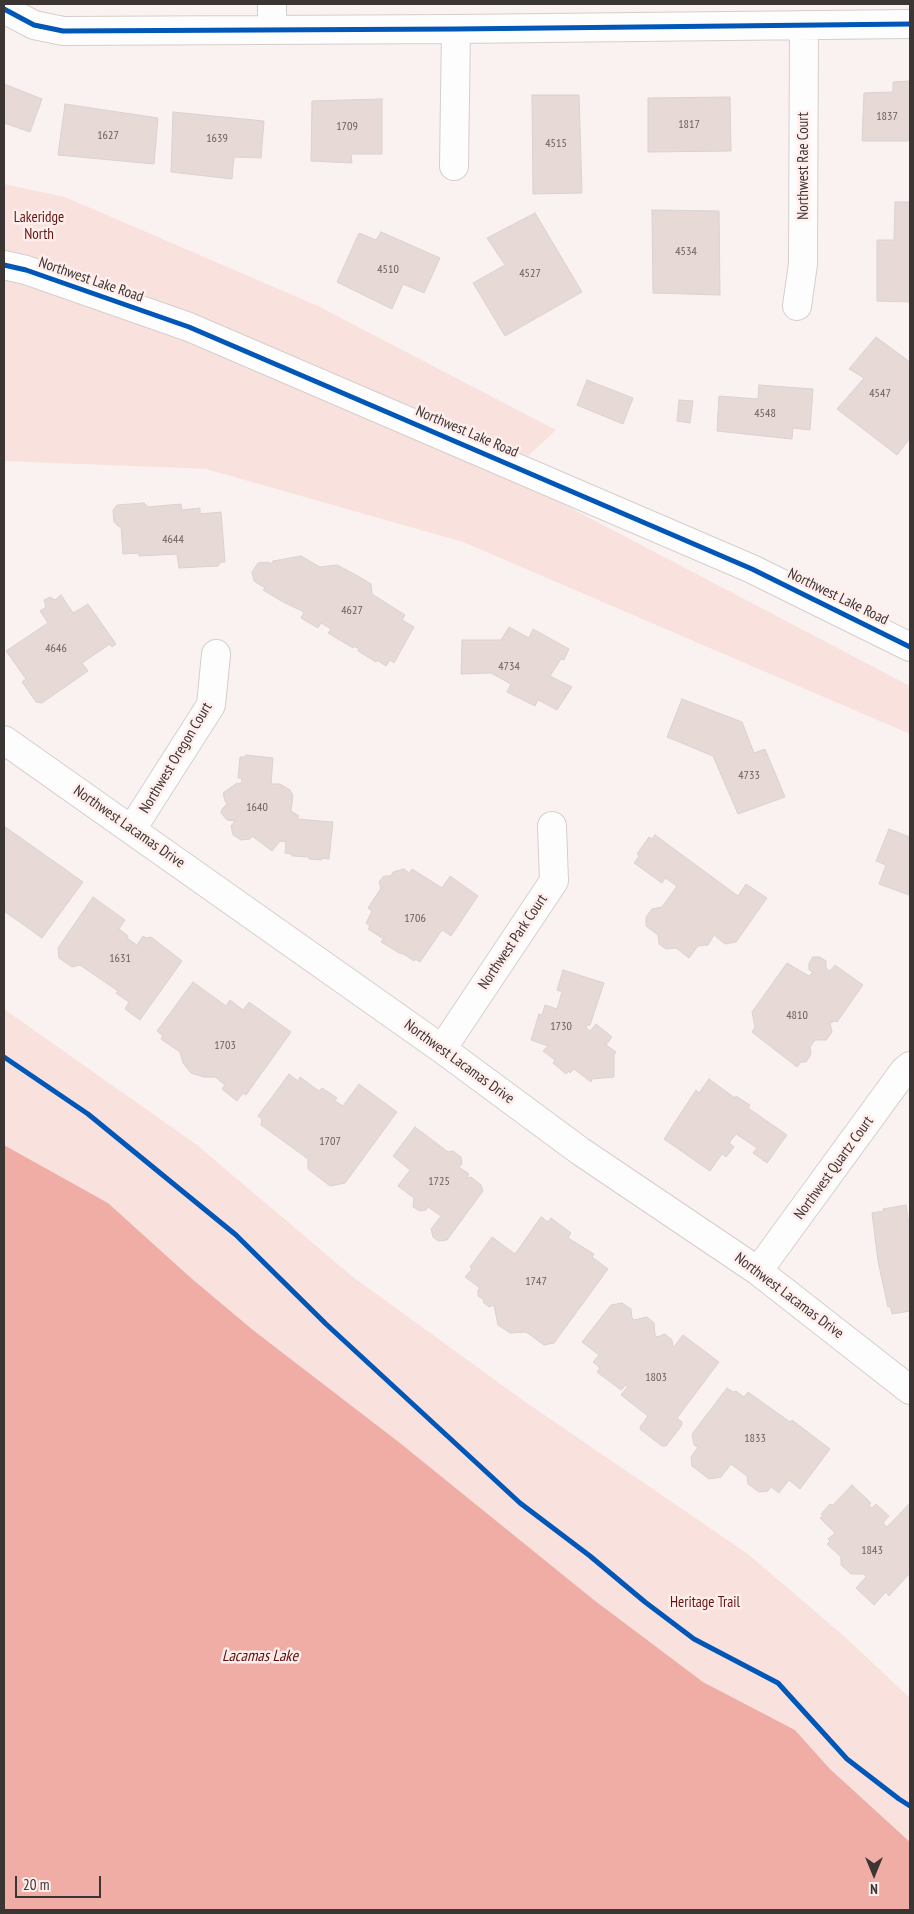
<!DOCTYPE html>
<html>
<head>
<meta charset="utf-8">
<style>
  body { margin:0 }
  #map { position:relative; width:914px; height:1914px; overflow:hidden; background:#faf2f0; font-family:"PT Sans Narrow",sans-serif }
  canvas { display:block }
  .frame { position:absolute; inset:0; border:5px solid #3b3534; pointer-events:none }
  .north { position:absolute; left:849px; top:1849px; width:50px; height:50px; -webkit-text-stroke:4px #ffeeeb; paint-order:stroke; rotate:180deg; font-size:14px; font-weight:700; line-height:20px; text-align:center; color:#3b3534 }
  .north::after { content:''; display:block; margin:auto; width:18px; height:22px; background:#3b3534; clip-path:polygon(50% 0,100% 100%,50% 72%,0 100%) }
  .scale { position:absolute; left:15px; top:1876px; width:86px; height:22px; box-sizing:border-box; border:2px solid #3b3534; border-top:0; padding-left:6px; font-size:15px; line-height:18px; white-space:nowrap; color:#3b3534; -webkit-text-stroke:4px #ffeeeb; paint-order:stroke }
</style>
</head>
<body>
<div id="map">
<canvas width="914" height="1914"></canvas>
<div class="frame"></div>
<div class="north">N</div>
<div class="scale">20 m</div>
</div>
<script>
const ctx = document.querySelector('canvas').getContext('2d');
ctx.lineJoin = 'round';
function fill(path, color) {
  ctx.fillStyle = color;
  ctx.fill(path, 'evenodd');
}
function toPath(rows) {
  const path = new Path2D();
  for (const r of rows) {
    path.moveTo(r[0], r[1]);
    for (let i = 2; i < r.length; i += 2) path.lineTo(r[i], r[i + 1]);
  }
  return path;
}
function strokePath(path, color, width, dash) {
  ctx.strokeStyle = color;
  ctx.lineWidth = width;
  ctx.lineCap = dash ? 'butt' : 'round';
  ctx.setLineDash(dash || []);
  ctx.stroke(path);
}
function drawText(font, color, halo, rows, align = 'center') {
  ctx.font = font + ' "PT Sans Narrow",sans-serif';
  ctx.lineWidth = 5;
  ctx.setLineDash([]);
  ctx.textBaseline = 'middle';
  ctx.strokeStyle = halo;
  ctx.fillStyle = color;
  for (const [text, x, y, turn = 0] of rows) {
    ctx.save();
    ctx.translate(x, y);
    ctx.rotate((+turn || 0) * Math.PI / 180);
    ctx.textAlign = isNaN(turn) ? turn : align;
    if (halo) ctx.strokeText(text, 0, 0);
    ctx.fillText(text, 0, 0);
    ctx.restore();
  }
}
const green = toPath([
  [4,184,65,197,318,306,556,430,528,456,51,262,4,253],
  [4,273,146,317,506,474,910,686,910,734,463,542,206,469,4,461],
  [4,1009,197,1145,353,1277,524,1401,748,1554,844,1636,910,1698,910,1842,830,1769,795,1730,703,1682,594,1600,400,1443,253,1330,191,1278,108,1203,4,1145]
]);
const water = toPath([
  [4,1145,108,1203,191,1278,253,1330,400,1443,594,1600,703,1682,795,1730,830,1769,910,1842,910,1910,4,1910]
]);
const building = toPath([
  [910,81,910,141,862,141,864,93,893,92,893,82,910,81],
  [4,84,42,99,30,132,4,123,4,84],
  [532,95,579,95,582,193,533,194,532,95],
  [730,97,731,151,648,152,648,98,730,97],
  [382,99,382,154,351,154,352,163,311,161,312,101,382,99],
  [65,104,158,118,154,164,58,155,65,104],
  [173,112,264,121,261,158,234,157,232,179,171,172,173,112],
  [895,202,910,202,910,302,877,301,877,240,894,240,895,202],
  [652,210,719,211,720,295,653,293,652,210],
  [535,213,582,292,505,336,473,283,505,265,487,238,535,213],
  [381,232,440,258,424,293,403,284,392,309,337,282,359,233,376,240,381,232],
  [876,337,910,362,910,438,897,455,837,409,864,378,849,369,876,337],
  [587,380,633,398,623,424,577,405,587,380],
  [759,385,813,389,810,430,793,428,792,439,717,431,719,396,758,399,759,385],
  [679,400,693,401,690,423,677,421,679,400],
  [144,503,148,507,181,504,182,510,200,508,200,514,221,512,225,562,221,562,218,566,179,568,177,554,139,556,139,553,123,554,121,526,119,527,114,522,113,510,117,505,144,503],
  [301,556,320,567,337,565,356,575,371,584,372,594,405,615,402,620,414,627,394,663,390,660,386,666,377,660,376,662,358,651,359,649,354,646,353,648,328,633,331,629,321,623,318,628,301,618,304,612,283,602,263,590,265,588,254,581,252,572,258,563,268,562,271,564,273,561,301,556],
  [61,595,73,613,88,604,116,644,112,647,110,644,82,663,88,671,42,703,36,702,22,682,26,679,6,651,48,623,40,611,46,607,44,600,50,597,55,600,61,595],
  [509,627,529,638,533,629,569,649,564,660,561,659,550,676,572,687,557,710,538,700,535,706,507,692,511,684,491,673,461,674,462,640,501,640,509,627],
  [682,699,742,722,754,753,765,749,785,797,738,814,713,756,667,737,682,699],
  [246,755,273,758,271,784,280,784,290,790,293,795,291,811,299,816,297,819,333,822,329,859,322,858,322,860,309,859,309,857,292,856,292,854,285,853,286,842,280,841,272,851,252,836,250,839,241,840,233,835,231,826,235,821,227,820,221,813,222,809,227,804,225,801,223,793,237,783,241,784,242,778,238,778,240,757,246,757,246,755],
  [4,826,83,882,42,938,4,911,4,826],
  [889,829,910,837,909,895,879,884,886,865,876,861,889,829],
  [655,835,738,896,746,884,767,898,736,942,725,944,714,935,708,945,698,946,689,958,676,948,666,949,659,944,658,935,646,926,646,917,652,909,662,907,677,886,665,878,662,883,634,863,639,856,637,854,649,837,652,839,655,835],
  [404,869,409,873,412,869,442,888,450,876,478,896,451,936,442,930,420,962,415,959,414,961,402,953,401,954,381,942,385,936,382,938,368,929,370,926,366,923,372,911,368,908,381,888,379,882,384,876,391,876,393,872,404,869],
  [93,897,125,920,119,929,128,936,127,938,137,945,143,936,146,938,151,937,182,961,140,1020,125,1009,129,1002,116,993,118,991,80,965,72,967,59,958,58,948,93,897],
  [813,957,820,957,826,961,826,968,830,971,835,965,863,985,837,1022,835,1021,830,1023,832,1032,826,1040,815,1040,810,1047,811,1054,806,1062,801,1062,797,1067,752,1032,755,1027,752,1012,787,963,809,976,813,972,809,970,809,963,813,957],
  [563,970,604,983,590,1025,587,1025,586,1028,590,1031,596,1024,612,1037,606,1045,616,1052,614,1055,614,1077,592,1079,591,1082,574,1069,570,1073,569,1071,566,1074,553,1063,555,1060,543,1051,548,1046,531,1040,539,1014,542,1015,545,1005,557,1009,562,992,557,990,563,970],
  [193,982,226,1006,230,1000,243,1010,249,1002,291,1032,246,1095,243,1093,237,1101,222,1089,225,1085,215,1077,204,1077,191,1073,183,1063,180,1052,161,1039,163,1036,157,1031,193,982],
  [289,1074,298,1081,300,1077,319,1091,322,1088,337,1098,335,1101,343,1106,359,1084,397,1112,345,1183,330,1186,308,1169,308,1159,261,1125,262,1119,258,1116,289,1074],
  [709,1079,735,1098,736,1096,750,1105,748,1108,787,1135,767,1163,753,1153,757,1148,736,1134,729,1143,734,1147,726,1157,722,1154,710,1171,664,1139,696,1090,699,1093,709,1079],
  [415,1127,448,1152,453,1151,461,1157,462,1164,459,1167,469,1174,466,1178,471,1177,481,1185,483,1191,447,1240,438,1241,433,1237,431,1229,441,1216,428,1207,426,1210,420,1211,413,1207,414,1198,398,1186,410,1170,393,1156,415,1127],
  [906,1205,910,1230,910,1311,892,1314,890,1306,888,1307,878,1261,872,1213,884,1211,883,1209,906,1205],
  [541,1217,548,1222,551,1218,571,1233,568,1238,594,1254,592,1257,608,1269,554,1343,544,1345,526,1332,510,1333,498,1325,494,1305,489,1307,484,1303,483,1299,478,1296,478,1290,480,1288,465,1277,472,1269,470,1267,492,1237,515,1254,541,1217],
  [622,1303,631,1309,632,1318,634,1320,647,1317,654,1323,655,1335,657,1337,665,1334,672,1340,673,1348,683,1335,719,1362,677,1418,682,1422,682,1425,666,1446,662,1446,641,1430,640,1427,648,1416,621,1395,628,1386,626,1385,621,1390,597,1372,600,1368,593,1362,599,1355,582,1342,611,1305,622,1303],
  [727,1388,733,1392,736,1391,744,1397,748,1392,790,1422,792,1420,830,1449,800,1489,789,1480,779,1493,771,1487,768,1491,759,1492,748,1484,747,1476,731,1464,721,1477,709,1479,692,1466,691,1457,698,1447,694,1445,692,1434,727,1388],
  [852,1485,871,1503,869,1506,872,1508,876,1504,889,1516,883,1523,887,1527,910,1503,910,1573,889,1596,886,1592,874,1605,856,1588,866,1577,864,1574,851,1574,841,1565,841,1557,827,1544,830,1541,828,1539,835,1533,820,1518,823,1516,821,1514,830,1504,833,1505,852,1485]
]);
const minor = toPath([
  [272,4,272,29],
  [4,9,34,25,63,31,456,29,910,24],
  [454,166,456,29],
  [797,306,803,264,804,25],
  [4,740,442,1049,580,1151,758,1271,910,1390],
  [132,829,211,705,216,654],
  [442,1049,554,881,552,826],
  [758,1271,904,1071,910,1066]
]);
const secondary = toPath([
  [4,265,26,270,189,327,752,569,910,647]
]);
const cycleway = toPath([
  [4,9,34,25,63,31,456,29,910,24],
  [4,265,26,270,189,327,752,569,910,647],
  [4,1057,88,1114,236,1235,326,1324,520,1503,590,1556,645,1602,694,1639,778,1683,847,1759,899,1799,910,1806]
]);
const numberNames = [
  ["1837",887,117],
  ["1817",689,125],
  ["1709",347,127],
  ["1627",108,136],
  ["1639",217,139],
  ["4515",556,144],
  ["4534",686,252],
  ["4510",388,270],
  ["4527",530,274],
  ["4547",880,394],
  ["4548",765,414],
  ["4644",173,540],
  ["4627",352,611],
  ["4646",56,649],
  ["4734",509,667],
  ["4733",749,776],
  ["1640",257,808],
  ["1706",415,919],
  ["1631",120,959],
  ["4810",797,1016],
  ["1730",561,1027],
  ["1703",225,1046],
  ["1707",330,1142],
  ["1725",439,1182],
  ["1747",536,1282],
  ["1803",656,1378],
  ["1833",755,1439],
  ["1843",872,1551]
];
const streetNames = [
  ["Northwest Rae Court",804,166,-90],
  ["Northwest Lake Road",91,280,19],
  ["Northwest Lake Road",467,432,23],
  ["Northwest Lake Road",838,597,26],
  ["Northwest Oregon Court",176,758,-59],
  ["Northwest Lacamas Drive",129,827,35],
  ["Northwest Park Court",513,942,-56],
  ["Northwest Lacamas Drive",459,1062,36],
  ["Northwest Quartz Court",834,1168,-54],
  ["Northwest Lacamas Drive",789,1296,37]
];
const parkNames = [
  ["Lakeridge",39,218],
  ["North",39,235],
  ["Heritage Trail",705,1603]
];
const waterNames = [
  ["Lacamas Lake",260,1656]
];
fill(green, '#f9e2de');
fill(water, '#efada5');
fill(building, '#e7d9d6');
strokePath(building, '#d9d2d1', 1);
strokePath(minor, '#d5cecc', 30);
strokePath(secondary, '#d5cecc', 30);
strokePath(minor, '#fefdfd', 28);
strokePath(secondary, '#fefdfd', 28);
strokePath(cycleway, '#0057b8', 5);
drawText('12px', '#68605e', null, numberNames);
drawText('15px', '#3b3534', '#ffeeeb', streetNames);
drawText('15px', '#641512', '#ffeeeb', parkNames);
drawText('italic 16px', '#5e0f0c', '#ffeeeb', waterNames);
</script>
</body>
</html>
